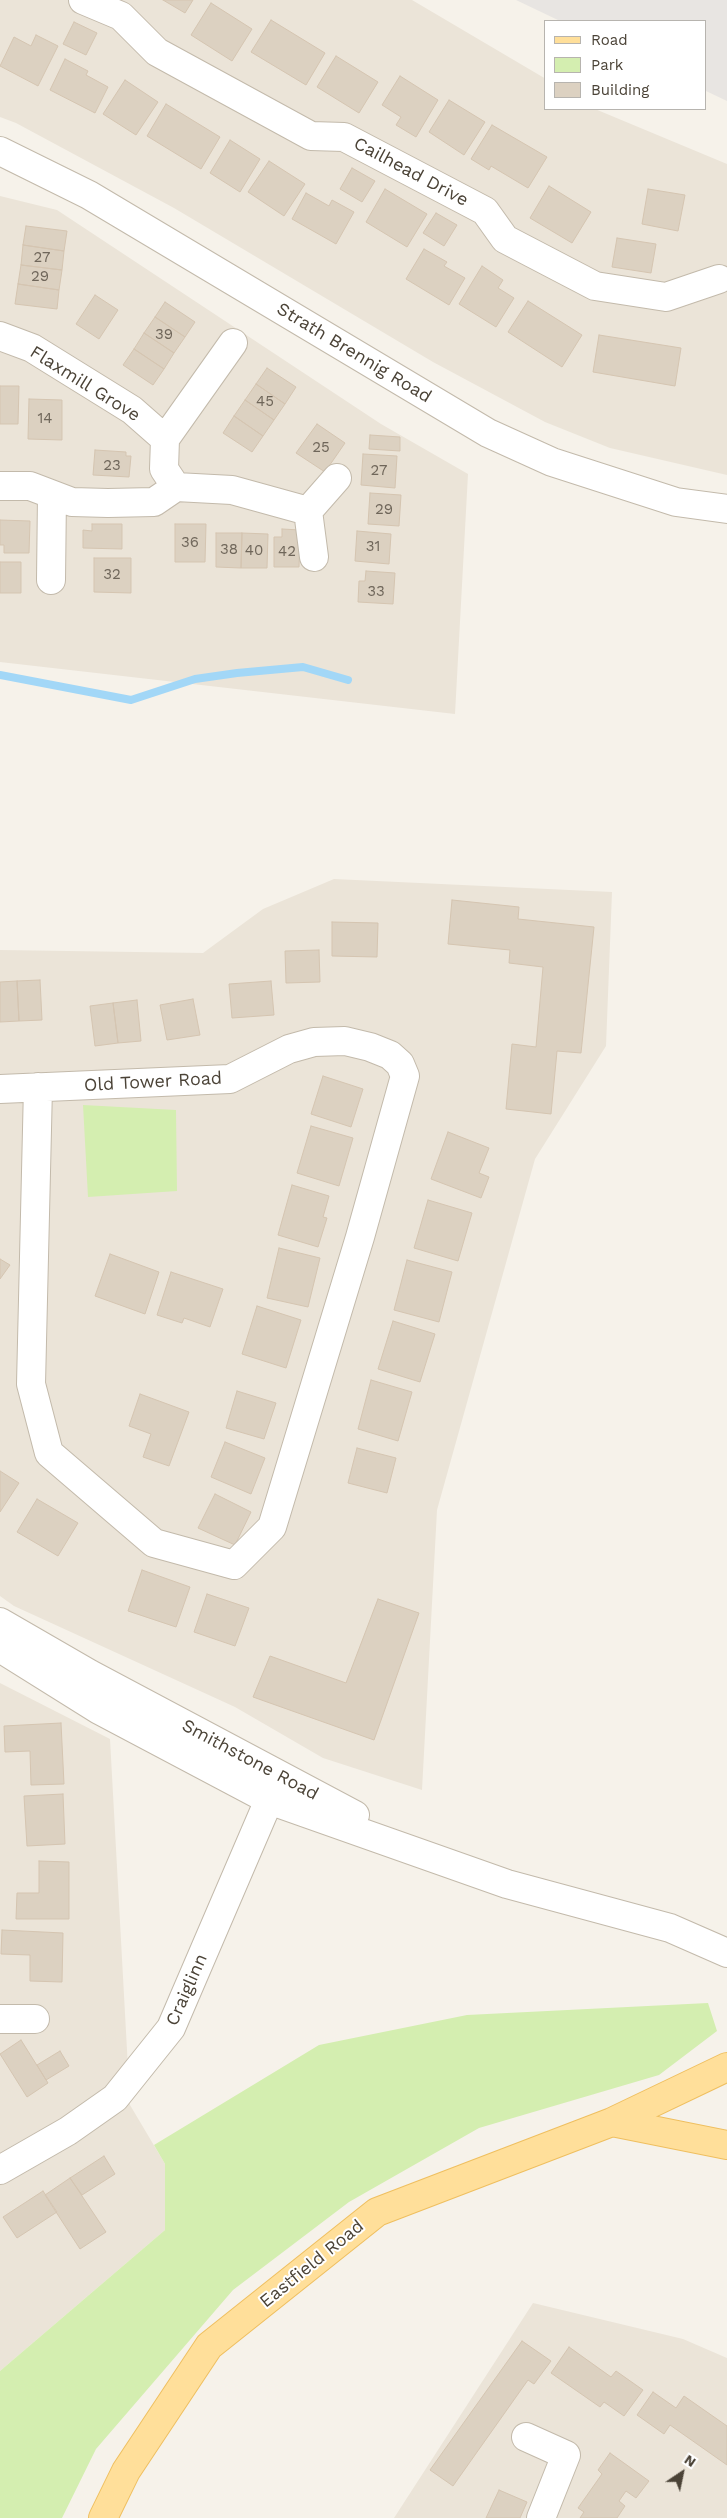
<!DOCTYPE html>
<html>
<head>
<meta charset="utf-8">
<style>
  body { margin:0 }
  #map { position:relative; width:727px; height:2518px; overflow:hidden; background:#f6f2ea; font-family:"Work Sans",sans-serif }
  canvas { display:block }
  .legend { position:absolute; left:544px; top:20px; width:162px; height:90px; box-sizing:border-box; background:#fff; border:1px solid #b7b4af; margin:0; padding:6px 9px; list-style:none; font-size:15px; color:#4b4337 }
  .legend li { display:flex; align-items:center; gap:10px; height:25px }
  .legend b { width:25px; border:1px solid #b7b4af }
  .north { position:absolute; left:657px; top:2448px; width:50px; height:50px; -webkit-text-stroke:4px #fff; paint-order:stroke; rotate:34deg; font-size:14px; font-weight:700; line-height:20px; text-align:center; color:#4b4337 }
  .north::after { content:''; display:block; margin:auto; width:18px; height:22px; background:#4b4337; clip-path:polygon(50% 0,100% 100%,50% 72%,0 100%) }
</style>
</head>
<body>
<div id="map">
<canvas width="727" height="2518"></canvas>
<ul class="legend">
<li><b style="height:6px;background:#ffdf9a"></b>Road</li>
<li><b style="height:14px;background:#d4eeb0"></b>Park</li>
<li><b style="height:14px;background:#dcd1c1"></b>Building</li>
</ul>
<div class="north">N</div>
</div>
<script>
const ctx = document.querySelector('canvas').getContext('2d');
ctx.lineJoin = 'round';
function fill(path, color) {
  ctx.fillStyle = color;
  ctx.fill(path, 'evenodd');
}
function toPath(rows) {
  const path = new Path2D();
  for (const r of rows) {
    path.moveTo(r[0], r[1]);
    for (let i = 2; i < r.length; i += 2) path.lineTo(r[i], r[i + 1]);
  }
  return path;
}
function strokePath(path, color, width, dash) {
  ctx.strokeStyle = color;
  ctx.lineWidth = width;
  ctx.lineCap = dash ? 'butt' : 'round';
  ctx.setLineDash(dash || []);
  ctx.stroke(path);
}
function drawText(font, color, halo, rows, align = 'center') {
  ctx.font = font + ' "Work Sans",sans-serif';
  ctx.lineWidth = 4;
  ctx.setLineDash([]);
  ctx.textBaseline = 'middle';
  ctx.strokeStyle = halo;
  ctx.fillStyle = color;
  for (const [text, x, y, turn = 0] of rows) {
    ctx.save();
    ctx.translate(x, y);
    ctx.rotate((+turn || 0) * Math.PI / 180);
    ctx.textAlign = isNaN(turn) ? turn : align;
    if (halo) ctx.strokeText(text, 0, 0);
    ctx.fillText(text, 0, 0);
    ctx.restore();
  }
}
const residential = toPath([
  [0,0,412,0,546,79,546,109,595,109,727,164,727,475,610,448,545,422,433,362,174,208,16,123,0,117],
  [0,196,57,210,381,424,468,474,455,714,0,662],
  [334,879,612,892,606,1046,535,1159,437,1510,422,1790,323,1758,235,1707,14,1606,0,1596,0,950,203,953,263,909],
  [0,1683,110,1739,130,2105,165,2164,165,2230,0,2371],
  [533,2303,683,2339,727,2358,727,2518,394,2518]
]);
const green = toPath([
  [83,1105,176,1110,177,1191,88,1197],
  [708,2003,717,2031,659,2075,479,2128,349,2202,233,2290,96,2449,62,2518,0,2518,0,2371,165,2230,165,2164,154,2145,319,2045,467,2015]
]);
const parking = toPath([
  [516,0,727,0,727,101,706,91,706,21,560,21]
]);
const stream = toPath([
  [0,675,131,700,195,679,237,673,303,667,348,680]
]);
const building = toPath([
  [163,0,193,0,185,13,163,0],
  [211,3,252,29,232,61,191,35,211,3],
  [271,20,325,53,306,85,251,52,271,20],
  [74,22,97,33,86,55,63,44,74,22],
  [36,35,58,46,38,86,0,66,14,37,31,46,36,35],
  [336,56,378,82,359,113,317,87,336,56],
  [65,59,88,71,86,75,108,87,95,113,50,90,65,59],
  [400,76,438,100,416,137,396,125,401,117,382,105,400,76],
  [125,80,158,102,136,135,103,114,125,80],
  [449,100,485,122,464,155,429,132,449,100],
  [166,104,220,137,201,169,147,136,166,104],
  [492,125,547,157,528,188,491,166,489,170,471,159,492,125],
  [230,140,260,159,240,192,210,173,230,140],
  [269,161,305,184,284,216,248,192,269,161],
  [352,168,375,181,362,202,340,189,352,168],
  [549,186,591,212,572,243,530,218,549,186],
  [385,189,427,214,407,247,366,222,385,189],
  [648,189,685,195,678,231,642,224,648,189],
  [306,193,329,206,332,200,354,212,336,244,292,219,306,193],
  [436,213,457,225,444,246,423,233,436,213],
  [26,226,67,231,64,251,23,245,26,226],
  [617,238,656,244,651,273,612,267,617,238],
  [23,245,64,251,62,270,21,265,23,245],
  [424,249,447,262,444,266,465,278,449,305,406,279,424,249],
  [21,265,62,270,59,290,18,284,21,265],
  [482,266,503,280,498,288,514,298,496,327,459,304,482,266],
  [18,284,59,290,57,309,15,304,18,284],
  [95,295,118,310,99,339,76,324,95,295],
  [528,301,582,335,562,367,508,332,528,301],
  [165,302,195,322,185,337,155,317,165,302],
  [155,317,185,337,174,353,144,333,155,317],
  [144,333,174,353,164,369,134,349,144,333],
  [599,335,681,348,675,386,593,372,599,335],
  [134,349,164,369,153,385,123,365,134,349],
  [267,368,296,387,285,404,256,384,267,368],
  [256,384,285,404,274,420,245,400,256,384],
  [0,386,19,386,18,424,0,424,0,386],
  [29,399,62,400,62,440,28,439,29,399],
  [245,400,274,420,263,436,234,416,245,400],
  [234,416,263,436,252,452,223,433,234,416],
  [317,424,345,443,325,472,296,453,317,424],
  [370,435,400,437,400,451,369,449,370,435],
  [95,450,126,452,126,456,131,456,129,477,93,475,95,450],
  [363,454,397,456,395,488,361,485,363,454],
  [370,493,401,495,399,526,368,524,370,493],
  [0,520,30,521,29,553,4,553,4,545,0,545,0,520],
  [92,524,122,524,122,549,83,548,83,530,92,531,92,524],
  [175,524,206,524,205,562,175,562,175,524],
  [282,529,300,530,299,567,274,567,274,537,282,537,282,529],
  [357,531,391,534,389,564,355,561,357,531],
  [216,533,242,533,241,568,216,567,216,533],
  [242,533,268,534,267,568,241,568,242,533],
  [94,558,131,558,131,593,94,592,94,558],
  [0,562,21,562,21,593,0,593,0,562],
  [366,571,395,573,393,604,358,602,359,581,365,581,366,571],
  [452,900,519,907,518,919,594,927,581,1053,557,1051,551,1114,506,1109,512,1044,536,1047,543,967,509,963,510,950,448,944,452,900],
  [332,922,378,923,377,957,332,956,332,922],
  [319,950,320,982,286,983,285,951,319,950],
  [40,980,42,1020,19,1021,17,981,40,980],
  [17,981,19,1021,0,1022,0,982,17,981],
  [271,981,274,1015,232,1018,229,984,271,981],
  [193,999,200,1035,167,1040,160,1005,193,999],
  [137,1000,141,1041,118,1043,113,1003,137,1000],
  [113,1003,118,1043,95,1046,90,1006,113,1003],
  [323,1076,363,1089,351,1127,311,1114,323,1076],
  [311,1126,353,1138,339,1186,297,1173,311,1126],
  [448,1132,489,1148,479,1173,489,1177,481,1198,431,1179,448,1132],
  [292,1185,329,1196,323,1217,327,1218,318,1247,278,1235,292,1185],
  [428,1200,472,1213,458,1261,414,1248,428,1200],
  [279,1248,320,1258,308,1307,267,1298,279,1248],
  [110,1254,159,1272,145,1314,95,1296,110,1254],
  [0,1259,10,1265,0,1279,0,1259],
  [407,1260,452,1272,439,1322,394,1310,407,1260],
  [171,1272,223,1289,210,1327,184,1318,182,1323,157,1315,171,1272],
  [257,1306,301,1320,286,1368,242,1354,257,1306],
  [393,1321,435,1334,420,1382,378,1369,393,1321],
  [371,1380,412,1392,398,1441,358,1429,371,1380],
  [237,1391,276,1403,264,1439,226,1428,237,1391],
  [140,1394,189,1412,169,1466,143,1457,151,1434,129,1426,140,1394],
  [225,1442,265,1458,251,1494,211,1477,225,1442],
  [357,1448,396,1458,387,1493,348,1483,357,1448],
  [0,1471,19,1483,0,1512,0,1471],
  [215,1494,251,1512,235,1545,198,1528,215,1494],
  [37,1499,78,1523,58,1556,17,1532,37,1499],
  [142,1570,190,1587,176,1627,128,1611,142,1570],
  [207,1594,249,1608,235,1646,194,1632,207,1594],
  [378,1599,419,1613,374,1740,253,1697,270,1656,346,1683,378,1599],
  [61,1723,64,1784,31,1785,30,1751,5,1752,4,1726,61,1723],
  [63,1794,65,1844,27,1846,24,1796,63,1794],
  [39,1861,69,1862,69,1919,16,1919,17,1893,39,1893,39,1861],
  [2,1930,63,1933,62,1982,30,1981,30,1955,1,1954,2,1930],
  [21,2040,48,2083,27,2097,0,2054,21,2040],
  [60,2051,69,2066,46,2080,37,2065,60,2051],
  [104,2156,115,2174,82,2195,70,2178,104,2156],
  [70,2178,106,2232,80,2249,45,2195,70,2178],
  [43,2191,57,2212,17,2238,3,2217,43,2191],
  [522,2341,551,2361,534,2384,528,2380,453,2486,430,2470,522,2341],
  [569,2347,611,2377,616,2371,643,2390,624,2416,604,2402,600,2407,551,2373,569,2347],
  [653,2392,676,2408,684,2396,727,2426,727,2465,670,2425,664,2434,637,2415,653,2392],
  [610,2453,649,2481,636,2498,626,2491,619,2501,625,2506,617,2518,580,2518,584,2512,578,2508,602,2474,598,2470,610,2453],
  [499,2490,527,2502,520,2518,486,2518,499,2490]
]);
const minor = toPath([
  [83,0,121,16,157,52,311,136,344,137,485,211,505,239,595,286,666,297,719,279],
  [0,151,89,195,488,433,552,462,676,502,727,509],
  [0,336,32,348,132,410,165,439,164,469,176,487],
  [165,439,233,343],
  [0,486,30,486,72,502,108,503,154,502,176,487,232,490,308,511,337,478],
  [308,511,314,557],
  [51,580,52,495],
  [0,1089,230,1079,289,1049,314,1042,345,1041,370,1047,390,1055,400,1064,405,1076,360,1237,272,1527,234,1565,154,1543,49,1453,31,1384,38,1087],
  [0,1622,90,1674,355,1815],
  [0,1648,99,1710,269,1800,507,1884,670,1928,727,1953],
  [0,2019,35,2019],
  [0,2170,68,2131,115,2098,171,2028,269,1800],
  [526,2437,566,2455,541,2518]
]);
const major = toPath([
  [612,2122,727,2145],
  [103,2518,126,2471,209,2346,377,2212,612,2122,727,2067]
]);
const numberNames = [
  ["27",42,258],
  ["29",40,277],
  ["39",164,335],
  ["45",265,402],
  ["14",45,419],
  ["25",321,448],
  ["23",112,466],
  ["27",379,471],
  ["29",384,510],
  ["36",190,543],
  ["31",373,547],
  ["38",229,550],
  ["40",254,551],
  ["42",287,552],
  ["32",112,575],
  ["33",376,592]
];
const streetNames = [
  ["Cailhead Drive",411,172,28],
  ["Strath Brennig Road",354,353,31],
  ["Flaxmill Grove",85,384,32],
  ["Old Tower Road",153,1082,-3],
  ["Smithstone Road",250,1760,28],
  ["Craiglinn",187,1990,-66],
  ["Eastfield Road",312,2264,-39]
];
fill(residential, '#ebe4d8');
fill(green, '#d4eeb0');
fill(parking, '#e8e5e2');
strokePath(stream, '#a2d7f7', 8);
fill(building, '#dcd1c1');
strokePath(building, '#d5c5b1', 1);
strokePath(minor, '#c3baab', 30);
strokePath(major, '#efbf5f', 30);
strokePath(minor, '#fff', 28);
strokePath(major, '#ffdf9a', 28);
drawText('15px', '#6f665a', null, numberNames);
drawText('18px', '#4b4337', '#fff', streetNames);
</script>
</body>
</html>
